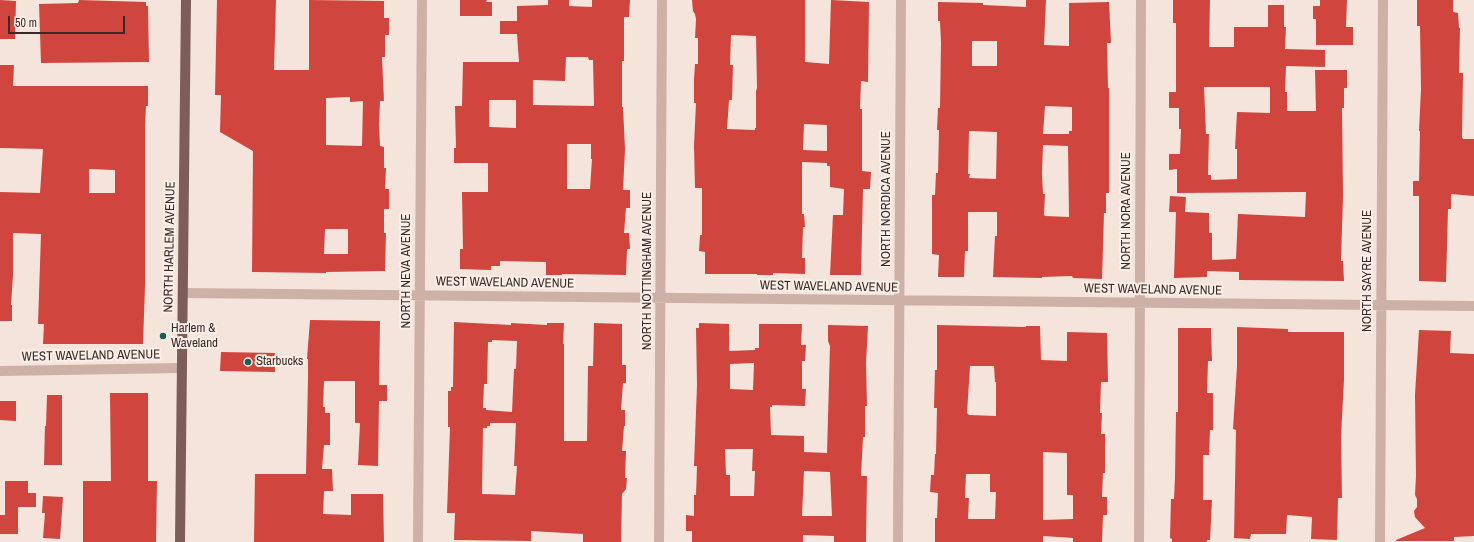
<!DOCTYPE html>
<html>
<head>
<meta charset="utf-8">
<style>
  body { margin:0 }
  #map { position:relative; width:1474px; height:542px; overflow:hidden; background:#f4e4db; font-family:"Archivo Narrow",sans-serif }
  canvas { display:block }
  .scale { position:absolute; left:8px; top:16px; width:117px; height:18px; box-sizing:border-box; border:2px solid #392a27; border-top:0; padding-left:5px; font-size:12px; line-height:14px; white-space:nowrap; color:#392a27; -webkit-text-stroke:3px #fbefe8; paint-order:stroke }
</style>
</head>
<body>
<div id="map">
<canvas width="1474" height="542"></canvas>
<div class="scale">50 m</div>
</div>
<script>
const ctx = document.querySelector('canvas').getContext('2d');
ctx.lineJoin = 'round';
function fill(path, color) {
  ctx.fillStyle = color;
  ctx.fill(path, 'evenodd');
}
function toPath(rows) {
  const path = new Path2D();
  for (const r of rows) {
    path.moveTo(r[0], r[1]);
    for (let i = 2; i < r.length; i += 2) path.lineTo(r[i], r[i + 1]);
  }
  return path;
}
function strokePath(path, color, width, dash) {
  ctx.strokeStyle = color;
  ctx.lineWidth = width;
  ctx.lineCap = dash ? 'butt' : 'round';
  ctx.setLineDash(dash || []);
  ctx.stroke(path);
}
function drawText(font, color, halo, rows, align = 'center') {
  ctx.font = font + ' "Archivo Narrow",sans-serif';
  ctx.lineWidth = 4;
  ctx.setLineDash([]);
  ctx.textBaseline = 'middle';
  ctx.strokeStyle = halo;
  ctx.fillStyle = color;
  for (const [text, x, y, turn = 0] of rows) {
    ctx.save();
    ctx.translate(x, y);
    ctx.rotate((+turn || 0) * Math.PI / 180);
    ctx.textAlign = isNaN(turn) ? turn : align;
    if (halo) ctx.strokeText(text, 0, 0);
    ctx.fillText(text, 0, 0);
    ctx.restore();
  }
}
const building = toPath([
  [0,0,16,1,15,39,0,39],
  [79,0,146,2,146,6,148,6,149,62,41,63,39,4,78,3],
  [217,0,276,0,274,70,309,70,309,0,384,1,384,18,389,18,389,35,385,35,385,57,382,57,384,101,380,101,379,125,380,146,384,147,384,168,386,168,385,189,389,189,389,209,384,209,384,233,386,233,385,271,326,272,326,273,252,272,253,151,220,132,221,95,215,95],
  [350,97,350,102,363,101,362,146,326,145,326,98],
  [325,229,348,229,348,254,324,254],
  [460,0,487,0,486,2,492,2,492,16,460,16],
  [548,0,569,0,569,6,592,7,592,0,630,0,629,17,624,17,624,61,622,61,622,107,623,107,625,149,623,190,630,190,630,208,626,208,624,233,629,233,630,249,627,249,626,275,562,274,562,275,546,275,546,262,500,261,500,266,491,266,491,270,460,269,460,249,463,249,462,192,488,192,488,163,454,163,454,148,456,148,455,106,462,106,463,62,519,62,517,34,500,34,500,21,517,21,517,6,548,5],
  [566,57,588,57,589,60,593,60,594,106,533,105,533,80,565,81],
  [489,100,516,100,516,128,489,127],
  [567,144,591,144,591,159,592,159,590,189,567,189],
  [692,0,805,0,805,62,829,64,831,0,869,2,868,82,861,81,860,109,862,109,862,171,871,172,870,189,863,189,861,275,830,275,833,215,843,215,844,189,830,187,830,166,827,166,827,163,802,162,802,214,804,214,805,227,803,227,802,258,805,258,805,274,773,273,773,275,757,275,757,274,705,274,705,252,699,251,700,235,702,235,702,188,695,188,694,146,696,103,694,103,694,80,695,64,698,64,698,38,695,38,696,19,695,14,693,11],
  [731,35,756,36,757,88,756,91,756,128,755,128,755,130,727,129,729,100,732,100,733,65,730,65],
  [804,124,827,125,827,151,803,150],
  [1026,0,1046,0,1044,45,1069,46,1069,3,1109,2,1111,43,1107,43,1108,88,1109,88,1109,193,1106,193,1106,213,1104,213,1102,279,1073,278,1072,276,1042,277,1042,278,993,277,995,236,997,236,997,212,968,212,968,251,965,251,964,277,938,277,939,255,932,254,932,195,935,195,936,173,938,173,939,130,937,130,938,108,940,108,941,42,940,21,938,21,938,2,983,3,983,5,1026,7],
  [972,41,997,41,997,66,972,66],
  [1045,106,1072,107,1072,131,1069,131,1069,134,1043,134],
  [969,131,997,132,996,179,969,178,970,174,968,174],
  [1043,145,1068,146,1069,217,1045,216,1044,215,1045,194,1043,194,1042,174],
  [1173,0,1210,0,1209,47,1234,47,1234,27,1268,27,1268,5,1284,5,1284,27,1286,27,1285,49,1325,50,1325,67,1286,66,1285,92,1287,92,1287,111,1316,111,1315,70,1347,70,1347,88,1344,88,1344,108,1342,108,1343,196,1341,261,1343,261,1344,281,1239,280,1239,272,1207,271,1207,277,1174,278,1176,212,1169,212,1170,196,1186,197,1185,212,1209,213,1209,233,1212,233,1212,260,1236,259,1238,214,1305,217,1306,192,1177,193,1177,169,1169,170,1169,154,1180,154,1181,129,1179,129,1179,108,1169,108,1169,92,1176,92,1176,23,1173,23],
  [1204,87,1270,87,1270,113,1237,112,1235,149,1237,149,1237,179,1211,180,1211,175,1208,175,1209,134,1206,134],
  [1320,0,1347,0,1346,27,1353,27,1353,45,1316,45,1316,19,1313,19,1313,6,1320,6],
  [1417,0,1453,0,1453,12,1458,13,1459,28,1460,28,1459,73,1463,73,1462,137,1463,139,1474,139,1474,196,1451,194,1451,209,1448,209,1446,282,1419,281,1419,196,1413,196,1413,181,1419,181,1420,131,1419,131,1421,89,1420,26,1417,26],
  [0,65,14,65,13,86,148,86,148,106,146,106,145,125,145,285,143,344,43,344,44,324,38,324,41,234,13,233,13,275,11,305,12,305,12,321,0,321,0,192,40,193,43,149,0,148],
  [89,169,115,170,115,193,89,193],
  [310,320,380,321,379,385,387,385,387,401,379,401,378,466,358,465,360,423,355,423,355,381,324,381,323,407,325,407,325,413,330,413,330,445,324,445,322,469,332,469,333,491,324,491,323,514,351,515,351,494,383,494,384,542,254,542,255,474,306,474,308,378,308,359,307,359],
  [454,322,511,325,511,323,547,325,547,323,564,323,563,344,564,344,564,441,587,441,588,366,593,366,594,323,622,324,622,365,626,365,626,383,623,383,621,410,625,410,625,426,624,426,622,451,626,451,625,478,627,478,626,489,622,494,621,542,583,542,583,534,531,531,531,541,454,540,455,513,447,513,450,427,448,427,448,391,451,391,451,387,453,387],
  [492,340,517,341,516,369,514,369,512,412,486,410,486,408,483,408,484,384,487,384,488,342,492,342],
  [490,423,516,423,514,466,517,466,515,495,482,494,483,428,487,428,487,426,490,426],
  [699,323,729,324,729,351,755,350,755,348,759,348,759,324,802,324,801,345,806,345,805,361,802,361,802,389,806,389,805,406,772,405,772,407,770,407,771,435,804,436,804,452,827,453,830,346,828,341,828,325,868,326,866,363,867,406,865,406,865,437,863,437,861,476,867,476,866,542,834,542,834,536,803,535,803,542,692,542,692,531,686,531,686,515,694,516,694,495,696,495,697,466,694,466,697,385,696,328,699,328],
  [754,363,753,390,730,389,730,364],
  [725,449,753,449,752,471,755,471,754,496,730,496,730,475,726,475],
  [804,471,830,472,832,516,802,516],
  [937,325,1026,327,1026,326,1040,326,1041,360,1067,361,1067,332,1107,333,1108,382,1101,382,1100,413,1102,413,1101,434,1105,434,1105,473,1103,473,1102,497,1107,497,1107,515,1103,515,1102,542,1073,542,1073,538,1043,536,1043,542,935,542,935,518,937,518,938,493,930,492,931,475,934,475,935,454,936,454,937,408,934,408,935,370,937,370],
  [970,366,994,366,995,382,996,382,996,416,969,415,967,413],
  [1043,452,1067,453,1067,495,1073,495,1073,519,1043,520],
  [966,474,990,474,990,492,996,492,995,519,968,519,969,498,965,498],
  [1237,327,1288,329,1288,332,1344,332,1344,379,1341,437,1342,498,1338,498,1337,540,1311,539,1312,517,1287,515,1286,534,1251,534,1250,539,1234,538,1236,430,1233,429,1237,366],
  [1178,328,1211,328,1212,361,1208,361,1207,393,1213,393,1213,430,1210,430,1209,455,1203,455,1203,500,1212,500,1210,540,1207,540,1207,542,1172,542,1172,539,1170,538,1171,499,1174,499,1175,478,1176,412,1178,412],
  [1419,330,1451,331,1450,353,1474,354,1474,536,1454,537,1454,541,1396,541,1396,540,1425,528,1415,517,1414,511,1417,507,1417,499,1415,495,1416,476,1415,395],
  [221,352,275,353,275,372,220,371],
  [110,393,148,393,148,481,157,481,156,542,83,542,83,481,111,481],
  [47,395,62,395,62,465,44,465,45,426,46,426],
  [0,401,16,401,16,421,0,420],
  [5,481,28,481,28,493,36,493,36,507,18,507,18,534,0,534,0,515,5,515],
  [43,496,63,497,60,539,43,538,45,513,42,513]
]);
const minor = toPath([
  [183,293,1474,306],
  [0,371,182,368],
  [418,542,422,0],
  [659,542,662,0],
  [898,542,901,0],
  [1139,542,1141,0],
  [1380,542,1383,0]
]);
const primary = toPath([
  [180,542,186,0]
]);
const markers = [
  [163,336,4,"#195e56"],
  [248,362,4,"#195e56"]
];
const streetNames = [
  ["NORTH NORDICA AVENUE",887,199,-90],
  ["NORTH NORA AVENUE",1127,211,-90],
  ["NORTH HARLEM AVENUE",170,247,-89],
  ["NORTH NEVA AVENUE",407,271,-90],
  ["NORTH NOTTINGHAM AVENUE",648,271,-90],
  ["NORTH SAYRE AVENUE",1368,271,-90],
  ["WEST WAVELAND AVENUE",505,283,1],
  ["WEST WAVELAND AVENUE",829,287,1],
  ["WEST WAVELAND AVENUE",1153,290,1],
  ["WEST WAVELAND AVENUE",91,356,-1]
];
const poiNames = [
  ["Harlem &",171,329],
  ["Waveland",171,344],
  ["Starbucks",256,362]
];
fill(building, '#d0453d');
strokePath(minor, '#cdb0a6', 10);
strokePath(primary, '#7c5d57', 10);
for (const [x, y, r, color] of markers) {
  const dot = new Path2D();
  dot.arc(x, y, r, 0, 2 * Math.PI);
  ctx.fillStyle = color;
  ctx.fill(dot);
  strokePath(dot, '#fbefe8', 1.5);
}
drawText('13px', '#392a27', '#fbefe8', streetNames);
drawText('13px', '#392a27', '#fbefe8', poiNames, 'left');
</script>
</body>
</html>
